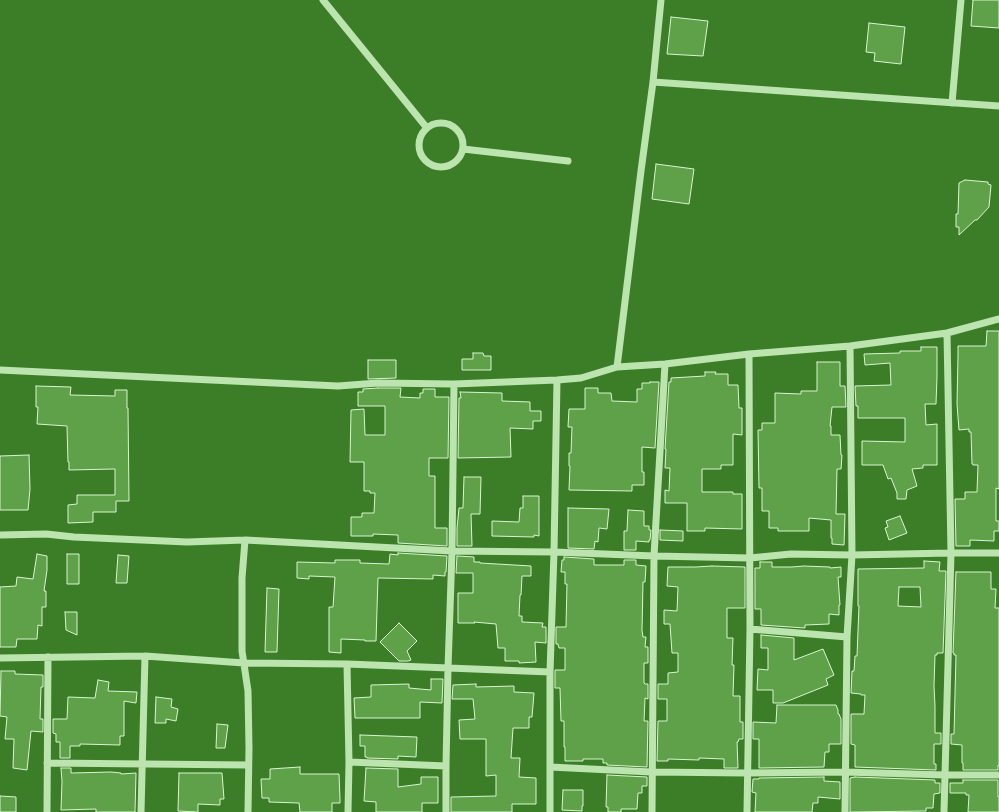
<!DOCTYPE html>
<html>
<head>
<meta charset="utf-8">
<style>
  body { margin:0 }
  canvas { display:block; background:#3c7d28 }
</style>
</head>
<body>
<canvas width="999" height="812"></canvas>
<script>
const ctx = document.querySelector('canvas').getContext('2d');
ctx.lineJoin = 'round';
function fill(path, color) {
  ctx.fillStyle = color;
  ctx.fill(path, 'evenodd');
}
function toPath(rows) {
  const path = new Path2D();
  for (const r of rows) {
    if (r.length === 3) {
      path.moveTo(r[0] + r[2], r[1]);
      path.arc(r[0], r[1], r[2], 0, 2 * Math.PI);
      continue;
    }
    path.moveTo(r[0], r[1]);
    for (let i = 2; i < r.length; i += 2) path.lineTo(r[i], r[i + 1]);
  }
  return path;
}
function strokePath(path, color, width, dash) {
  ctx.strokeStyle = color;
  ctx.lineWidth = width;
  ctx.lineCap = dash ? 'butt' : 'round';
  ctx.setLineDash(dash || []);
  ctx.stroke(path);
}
const building = toPath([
  [973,0,999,0,999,28,971,26,973,0],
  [671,17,708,21,703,56,667,54,671,17],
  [869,23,905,27,901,64,874,61,875,53,866,52,869,23],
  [656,164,694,169,689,204,652,199,656,164],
  [965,180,988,182,988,184,991,185,989,207,977,220,975,220,959,235,959,227,956,227,956,214,958,214,959,183,965,180],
  [987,331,999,331,999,489,996,488,996,521,999,521,999,531,994,531,994,541,970,540,970,546,956,546,955,499,965,499,965,492,977,492,978,465,973,465,973,464,972,464,971,432,969,432,969,429,959,430,957,404,958,356,958,346,986,346,987,331],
  [921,347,937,347,937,376,936,404,925,404,926,425,937,424,937,465,923,465,923,468,912,469,917,486,907,490,906,499,897,499,897,493,891,478,888,479,883,465,862,465,862,441,905,442,905,418,858,418,858,406,856,406,855,386,891,385,890,363,865,365,864,354,900,353,900,351,921,351,921,347],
  [473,353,483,353,484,356,491,356,491,370,462,370,462,359,473,359,473,353],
  [368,360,396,360,396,378,368,379,368,360],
  [817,362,840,362,840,386,845,386,846,407,832,407,830,426,831,426,831,435,840,435,841,455,842,455,841,469,837,469,836,514,845,514,844,545,832,544,832,538,831,538,831,520,809,518,809,531,778,531,778,528,769,528,769,511,762,511,762,488,759,488,758,430,762,430,762,423,775,423,775,393,801,394,801,391,817,391,817,362],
  [705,372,716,372,715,374,728,374,728,385,738,385,739,408,742,408,742,435,733,434,733,465,721,465,721,469,702,469,702,492,733,492,733,494,742,494,742,529,705,528,705,531,687,531,687,503,665,503,665,490,669,491,670,468,665,468,666,449,665,449,669,382,671,382,671,378,705,376,705,372],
  [650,382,659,382,655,448,642,447,642,472,644,472,644,485,632,485,632,491,569,490,570,466,569,466,569,453,571,453,572,427,568,427,569,409,585,409,585,388,598,388,598,393,611,393,612,401,637,402,637,389,642,389,642,383,650,383,650,382],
  [36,386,71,387,70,395,115,396,115,390,127,390,127,408,128,408,129,501,116,501,116,512,93,512,93,522,68,523,68,505,77,504,77,495,115,495,115,469,69,470,69,462,68,462,67,426,37,424,38,407,36,407,36,386],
  [378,388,401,388,400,397,420,398,420,393,423,393,423,389,435,389,435,397,449,397,448,458,429,458,429,476,435,476,435,528,447,528,447,546,398,543,398,535,373,534,373,536,351,536,351,517,362,517,362,513,374,513,375,493,370,493,370,491,364,491,364,462,350,462,351,410,364,409,365,435,385,435,385,406,358,406,358,392,363,392,363,389,378,388],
  [460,392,502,393,502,401,530,402,530,411,541,411,541,421,533,421,533,429,510,428,511,457,458,458,459,398,461,398,460,392],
  [29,455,30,489,28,510,0,510,0,456,29,455],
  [464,477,481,477,480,514,471,514,472,546,457,546,457,528,459,508,463,508,464,477],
  [523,496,539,496,539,536,534,535,534,537,492,536,492,521,519,522,520,508,523,508,523,496],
  [568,508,609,509,607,529,599,528,598,542,595,541,594,549,568,548,568,508],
  [628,510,644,511,644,526,649,526,649,530,651,530,650,540,649,540,649,542,636,541,636,550,624,550,624,531,627,531,628,510],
  [900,516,907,533,889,540,885,528,888,527,886,521,900,516],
  [660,530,683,531,683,541,660,540,660,530],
  [398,553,447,556,446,572,445,572,445,576,433,575,433,579,378,578,376,641,365,641,365,640,341,639,341,653,329,652,329,607,333,607,335,577,309,576,309,579,297,578,297,562,335,563,335,560,360,560,360,563,389,564,390,554,398,555,398,553],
  [37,554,47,556,47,570,44,591,46,591,46,607,42,607,42,626,38,625,37,639,17,639,16,647,0,647,0,587,16,586,17,577,33,579,37,554],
  [67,554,79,554,79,584,67,584,67,554],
  [118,555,129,556,127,583,116,583,118,555],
  [457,556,474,557,474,562,480,562,480,563,531,566,531,576,522,576,521,595,520,595,519,616,522,616,522,622,543,623,542,627,546,627,546,643,535,642,536,662,519,663,519,661,505,661,505,648,498,648,496,624,474,622,475,623,458,623,458,593,473,593,473,573,456,573,457,556],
  [564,557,594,559,594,565,624,565,624,560,636,560,636,565,646,566,645,582,643,582,642,630,643,637,646,637,645,647,648,647,648,663,644,663,644,683,645,684,648,684,648,699,645,698,644,721,648,721,647,767,607,765,607,763,603,763,603,759,583,759,583,761,565,761,565,747,564,747,564,721,561,721,560,688,555,688,555,670,565,670,565,648,559,648,558,644,556,644,556,627,566,627,567,584,565,584,565,572,561,572,562,560,564,560,564,557],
  [924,561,940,562,939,571,946,571,943,653,937,653,937,655,935,655,934,686,935,706,935,733,941,733,941,744,934,744,934,764,936,764,936,770,855,767,855,745,851,744,851,714,864,714,865,695,861,695,861,694,851,693,852,671,854,671,855,656,857,656,859,606,858,606,858,569,924,568,924,561],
  [899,587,920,587,921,607,898,606,899,587],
  [760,562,772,562,772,567,792,567,804,566,830,567,830,568,841,567,841,577,838,577,840,605,839,605,839,615,829,614,829,624,805,625,805,628,761,625,761,609,755,609,755,568,760,568,760,562],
  [712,566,745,567,745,608,727,608,727,638,733,638,732,665,734,665,733,696,740,696,740,722,743,722,743,739,739,739,738,742,737,742,738,768,724,768,724,759,699,758,699,760,668,759,668,761,657,761,658,721,667,721,667,699,658,699,658,684,668,684,668,673,678,672,678,653,672,653,670,624,664,624,664,610,677,611,678,587,667,586,668,567,696,567,712,566],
  [956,572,991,572,991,589,996,589,995,608,999,608,999,765,998,765,998,770,963,770,963,763,962,763,962,745,951,744,951,734,954,734,956,655,954,655,954,653,953,653,956,572],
  [267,588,279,589,277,652,265,652,267,588],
  [65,612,77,612,77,635,66,630,65,612],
  [399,623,417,641,407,651,411,660,408,661,399,661,380,642,399,623],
  [761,635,794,638,794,660,823,649,834,675,826,679,828,685,783,703,773,703,773,690,757,690,758,669,768,670,768,648,761,648,761,635],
  [1,671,15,671,15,674,43,675,43,687,41,687,40,719,43,719,43,732,31,731,27,770,13,768,14,739,5,739,7,717,0,716,1,671],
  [431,679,443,679,442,703,420,702,420,718,355,718,354,698,371,697,371,685,409,684,409,688,431,690,431,679],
  [98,680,109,682,108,691,137,692,136,703,124,701,124,736,120,736,120,745,80,744,80,746,70,746,70,758,60,758,60,742,56,742,56,734,53,733,53,719,67,719,68,697,95,698,98,680],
  [476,684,476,687,514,686,514,692,534,693,532,717,529,717,529,728,513,728,511,758,520,758,519,777,536,778,536,804,512,804,512,812,451,812,451,797,496,796,496,775,486,776,486,739,460,739,459,720,475,719,473,699,452,699,453,685,476,684],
  [156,697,172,699,171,707,178,709,176,721,166,719,166,723,155,723,156,697],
  [777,705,836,705,838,710,838,714,839,714,841,719,841,744,829,744,829,752,825,752,824,767,759,768,759,739,753,739,753,722,776,723,777,705],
  [217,724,228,725,225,748,216,748,217,724],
  [360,735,417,737,416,757,398,756,398,759,367,758,367,757,365,757,365,746,360,746,360,735],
  [300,767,300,774,339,774,340,799,340,803,332,803,332,812,300,812,299,803,269,802,269,798,262,798,261,779,270,779,270,769,300,767],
  [61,768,71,768,71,773,111,772,121,773,121,774,136,773,135,812,96,812,96,809,61,810,62,781,61,768],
  [366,768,398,769,398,787,421,784,421,777,438,777,438,803,422,803,422,812,376,812,376,802,364,801,366,768],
  [179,773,222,773,224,799,220,799,220,805,198,804,198,812,178,811,179,773],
  [607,775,647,777,647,786,642,786,642,793,638,793,637,809,621,809,621,812,608,812,608,807,606,807,607,775],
  [824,777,824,781,840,782,840,799,818,797,818,803,813,803,812,812,755,812,756,793,752,792,753,779,759,779,759,778,824,777],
  [855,777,935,780,935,783,940,783,940,793,934,794,933,808,926,808,926,811,850,812,850,778,855,777],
  [963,780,998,780,998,797,999,797,999,812,968,812,969,795,966,795,966,793,950,793,950,783,963,783,963,780],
  [563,790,583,790,583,806,582,806,582,811,562,810,563,790],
  [0,796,16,797,16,812,0,812,0,796]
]);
const minor = toPath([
  [323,0,427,128],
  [653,82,999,106],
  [952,103,961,0],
  [441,145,22],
  [463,149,568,161],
  [617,367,641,171,653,82,661,0],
  [0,370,338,386,378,383,454,384,557,380,581,378,617,367,665,364,749,354,850,346,947,333,999,319],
  [0,535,46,534,74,537,187,542,245,540,242,578,242,651,248,691,249,748,248,812],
  [245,540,452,551,554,552,654,556,750,558,791,554,852,555,951,553,999,553],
  [750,629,847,637],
  [0,658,145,656,244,663,347,664,550,672],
  [347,664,349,762,348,812],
  [349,762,446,766],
  [47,763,248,765],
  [550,767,651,772,747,773,845,772,945,775,999,775],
  [47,812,48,657],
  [141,812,145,656],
  [446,812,446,766,448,668,452,551,454,384],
  [550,812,550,672,554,552,557,380],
  [652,812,654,556,665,364],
  [747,812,750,629,749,354],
  [845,812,847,637,852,555,850,346],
  [944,812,951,553,947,333]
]);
fill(building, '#5ea149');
strokePath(building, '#d9f4d0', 1);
strokePath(minor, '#bbe4ae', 7);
</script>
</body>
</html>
